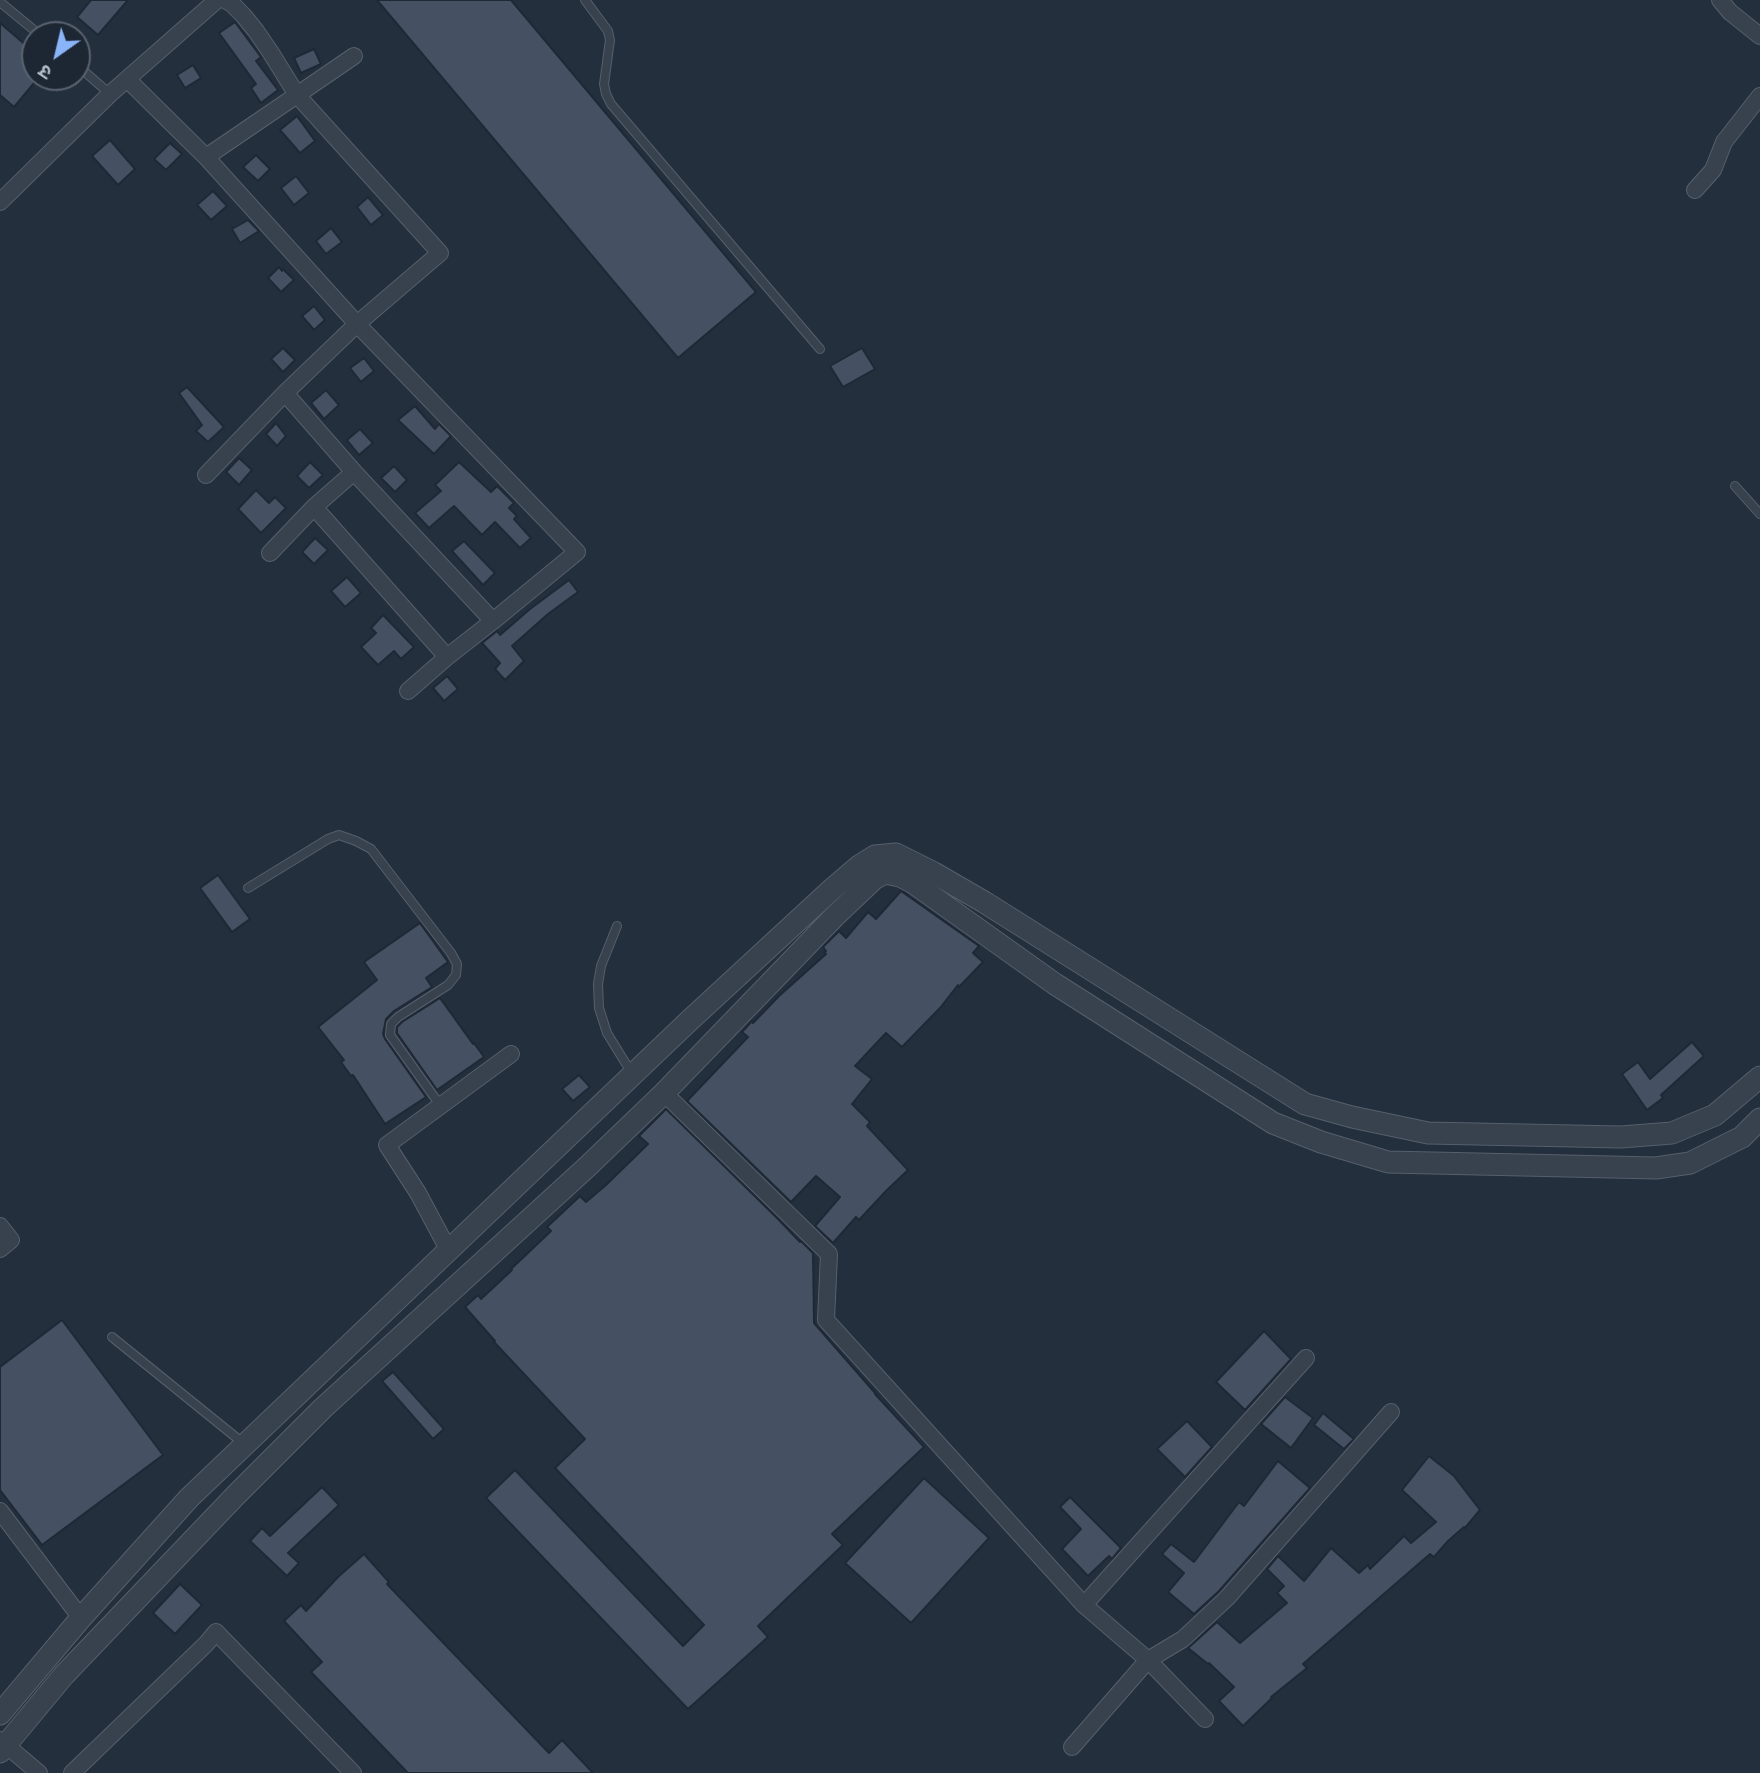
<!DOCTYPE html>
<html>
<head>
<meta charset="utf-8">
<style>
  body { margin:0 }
  #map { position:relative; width:1760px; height:1773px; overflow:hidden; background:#242f3e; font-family:Rubik,"Noto Sans Devanagari",sans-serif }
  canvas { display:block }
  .north { position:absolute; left:21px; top:21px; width:70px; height:70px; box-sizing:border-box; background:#1d2633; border:2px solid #59626f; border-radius:50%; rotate:214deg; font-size:19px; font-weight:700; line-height:28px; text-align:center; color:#b4bcc9 }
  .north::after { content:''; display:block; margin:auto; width:24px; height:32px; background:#8ab4f8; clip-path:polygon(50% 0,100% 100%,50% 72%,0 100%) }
</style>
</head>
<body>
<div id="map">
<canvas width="1760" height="1773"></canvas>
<div class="north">उ</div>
</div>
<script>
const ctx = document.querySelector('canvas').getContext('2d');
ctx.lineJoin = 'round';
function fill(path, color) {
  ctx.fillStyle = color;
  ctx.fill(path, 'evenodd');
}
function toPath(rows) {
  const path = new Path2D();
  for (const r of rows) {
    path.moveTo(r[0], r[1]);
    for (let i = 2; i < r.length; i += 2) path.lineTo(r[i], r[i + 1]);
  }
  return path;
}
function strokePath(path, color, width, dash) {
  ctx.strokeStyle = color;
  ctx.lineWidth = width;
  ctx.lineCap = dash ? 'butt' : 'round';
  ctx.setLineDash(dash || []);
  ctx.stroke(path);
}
const building = toPath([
  [91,0,128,0,98,35,77,17,91,0],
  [377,0,511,0,756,292,678,358,377,0],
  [235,22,261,57,256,61,278,90,261,103,251,88,256,84,219,33,235,22],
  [0,23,35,53,35,82,14,107,0,95,0,23],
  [314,49,321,64,301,73,294,58,314,49],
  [193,65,201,78,185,88,177,75,193,65],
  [297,116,315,141,300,153,280,130,297,116],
  [110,140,135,169,118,185,92,156,110,140],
  [170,143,182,154,166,170,154,159,170,143],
  [256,155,270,169,258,181,243,167,256,155],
  [296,176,309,193,294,205,281,188,296,176],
  [213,191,227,206,211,220,197,205,213,191],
  [368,197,383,215,371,225,357,207,368,197],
  [248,220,259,231,240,243,232,229,248,220],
  [331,228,342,242,326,254,316,241,331,228],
  [279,267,282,271,283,269,294,280,281,292,268,278,279,267],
  [314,306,325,320,314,330,302,316,314,306],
  [283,348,295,360,283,372,271,359,283,348],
  [862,348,875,369,843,387,830,366,862,348],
  [364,358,374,371,361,382,350,368,364,358],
  [187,387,224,427,208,442,196,431,202,425,179,393,187,387],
  [326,390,339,405,324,419,311,403,326,390],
  [415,406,435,429,439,424,451,436,434,454,398,420,415,406],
  [276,423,286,436,277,446,266,434,276,423],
  [360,429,373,443,359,455,347,440,360,429],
  [239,458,252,470,239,485,226,472,239,458],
  [310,462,323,475,309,488,297,476,310,462],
  [459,462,491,492,497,486,514,503,509,508,517,516,514,519,531,538,520,548,495,522,482,535,454,506,429,528,415,513,441,491,435,485,459,462],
  [394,466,407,480,395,492,381,478,394,466],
  [256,490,269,503,275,497,286,508,261,533,238,509,256,490],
  [315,538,328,550,314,564,302,552,315,538],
  [464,541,495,573,483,585,452,551,464,541],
  [347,577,361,593,345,607,331,591,347,577],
  [569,580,578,592,548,614,512,646,524,661,505,680,495,669,500,663,482,643,497,631,500,635,530,609,569,580],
  [383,615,414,647,401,659,394,651,378,665,361,647,376,633,371,628,383,615],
  [447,676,458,689,444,701,433,688,447,676],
  [218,875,250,919,232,932,200,888,218,875],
  [901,891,979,946,973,953,983,962,959,987,958,985,940,1008,902,1047,886,1033,855,1066,872,1079,852,1104,870,1122,867,1126,908,1170,886,1191,859,1220,856,1217,833,1243,815,1226,840,1197,816,1176,791,1202,687,1101,748,1037,742,1032,752,1021,753,1023,779,996,826,954,824,952,826,951,823,947,839,931,846,938,868,912,876,919,901,891],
  [420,923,448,962,426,978,432,987,394,1011,386,1019,383,1034,385,1039,426,1097,385,1124,353,1075,351,1076,341,1062,344,1060,318,1027,377,980,364,962,420,923],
  [440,998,473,1044,474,1043,484,1057,437,1090,397,1033,397,1027,402,1022,440,998],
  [1692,1042,1704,1056,1661,1095,1663,1098,1647,1110,1622,1074,1638,1062,1650,1079,1692,1042],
  [579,1075,590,1087,573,1101,562,1089,579,1075],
  [666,1109,778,1219,800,1242,801,1241,813,1253,814,1323,876,1394,875,1394,924,1447,832,1534,843,1545,758,1626,768,1637,688,1709,486,1498,515,1470,683,1646,704,1625,555,1468,585,1439,494,1342,495,1341,465,1307,478,1295,481,1299,512,1270,511,1269,551,1231,547,1227,580,1196,586,1202,606,1185,648,1144,639,1136,666,1109],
  [62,1320,163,1455,42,1545,0,1490,0,1367,62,1320],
  [1264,1331,1291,1359,1245,1410,1216,1382,1264,1331],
  [393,1372,444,1429,433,1439,382,1381,393,1372],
  [1285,1397,1313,1418,1291,1448,1261,1424,1285,1397],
  [1323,1413,1354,1439,1344,1449,1314,1425,1323,1413],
  [1187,1421,1212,1447,1185,1477,1157,1449,1187,1421],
  [1429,1456,1454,1476,1480,1510,1465,1528,1464,1527,1448,1541,1434,1557,1430,1554,1303,1664,1307,1668,1271,1697,1272,1698,1243,1726,1219,1701,1234,1687,1209,1663,1208,1664,1188,1648,1217,1622,1240,1643,1287,1603,1277,1593,1284,1586,1267,1569,1278,1556,1304,1581,1331,1548,1359,1573,1368,1565,1370,1569,1404,1536,1411,1543,1436,1522,1402,1490,1429,1456],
  [1278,1461,1310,1488,1219,1591,1194,1614,1168,1592,1184,1573,1162,1554,1171,1544,1194,1562,1239,1502,1244,1506,1278,1461],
  [924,1478,989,1538,911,1623,845,1563,924,1478],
  [322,1487,339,1505,288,1553,299,1563,287,1576,250,1541,262,1528,270,1536,322,1487],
  [1070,1497,1121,1548,1112,1559,1109,1556,1088,1576,1062,1549,1081,1529,1060,1507,1070,1497],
  [364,1554,389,1582,387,1584,549,1753,562,1740,593,1773,408,1773,311,1672,322,1662,284,1621,301,1605,306,1611,338,1577,364,1554],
  [180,1584,202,1605,175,1634,153,1613,180,1584]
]);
const service = toPath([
  [585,0,608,31,610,40,604,84,606,94,611,104,820,349],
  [0,2,40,35],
  [77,65,110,94],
  [1735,486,1760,514],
  [248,888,328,839,339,835,356,841,371,849,451,953,457,964,456,975,448,985,398,1017,391,1024,390,1035,440,1105],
  [617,926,601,966,598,984,599,1008,607,1033,631,1072],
  [112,1337,243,1443]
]);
const minor = toPath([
  [225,0,232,4,243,15,256,31,271,53,297,95,354,56],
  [1720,0,1730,12,1760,36],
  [128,80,206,157,297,95,440,253,357,324,206,157],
  [1695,190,1713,170,1724,142,1760,96],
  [0,202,110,94,217,0],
  [285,393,354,472,493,621,447,657,408,691],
  [206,475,285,393,357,324,577,552,493,621],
  [314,507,447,657],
  [270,553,314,507,354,472],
  [664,1093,829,1254,826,1320,1084,1605,1148,1660,1205,1719],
  [0,1226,11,1240,0,1249],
  [449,1251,418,1193,387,1145,511,1054],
  [0,1511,81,1618],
  [1084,1605,1306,1358],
  [0,1740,39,1773],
  [1072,1747,1148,1660,1183,1639,1227,1598,1391,1412],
  [72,1773,206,1644,216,1632,353,1773]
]);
const tertiary = toPath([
  [0,1714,81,1618,189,1498,690,1020,831,890,859,866,875,856,896,854,934,873,984,902,1305,1104,1352,1117,1428,1133,1621,1137,1672,1133,1715,1115,1760,1077],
  [0,1752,64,1675,236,1495,323,1408,587,1167,664,1093,835,916,874,879,885,873,900,876,912,882,1055,984,1273,1123,1321,1142,1388,1162,1656,1168,1690,1163,1742,1137,1760,1119]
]);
fill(building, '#455162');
strokePath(building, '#1f2835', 2);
strokePath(service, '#565f6c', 10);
strokePath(minor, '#565f6c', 18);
strokePath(tertiary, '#565f6c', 23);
strokePath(service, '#38414e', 8);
strokePath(minor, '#38414e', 16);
strokePath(tertiary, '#38414e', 21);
</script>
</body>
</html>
